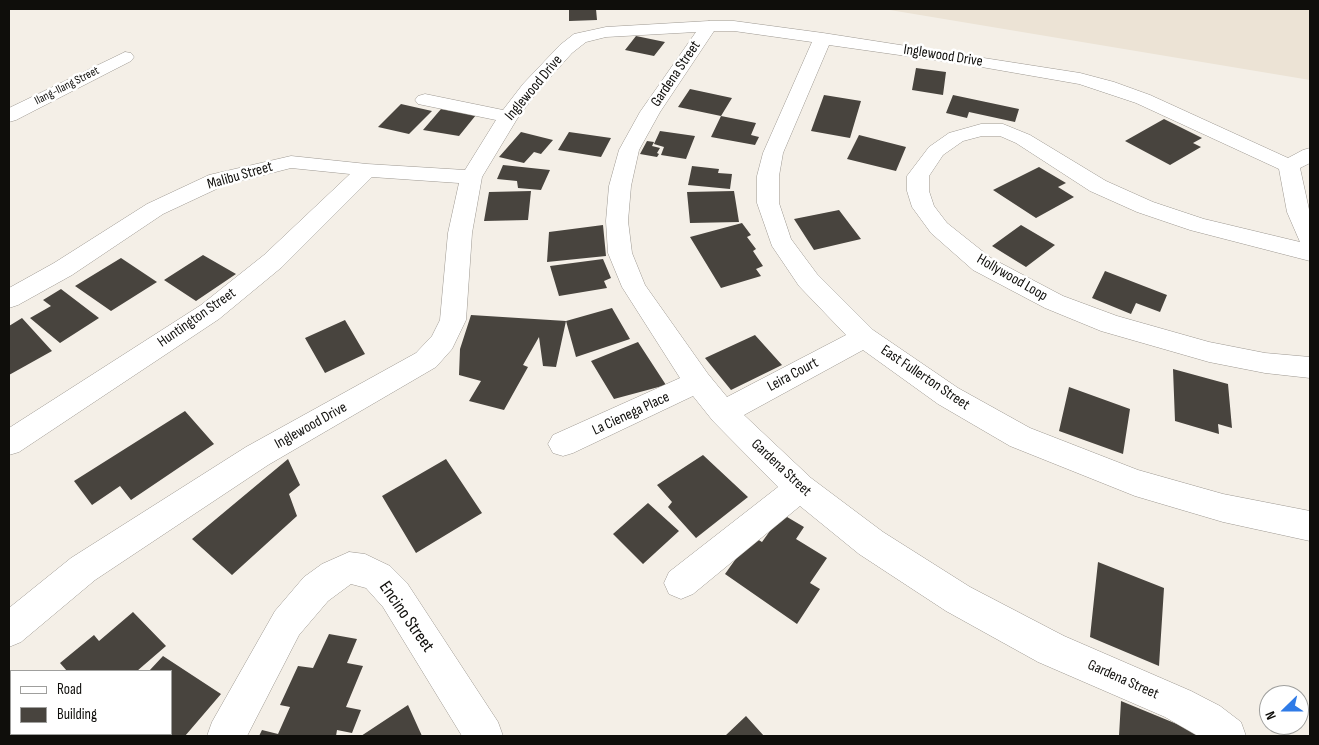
<!DOCTYPE html>
<html>
<head>
<meta charset="utf-8">
<style>
  body { margin:0 }
  #map { position:relative; width:1319px; height:745px; overflow:hidden; background:#f4efe7; font-family:"Sofia Sans Condensed",sans-serif }
  canvas { display:block }
  .frame { position:absolute; inset:0; border:10px solid #0f0e0b; pointer-events:none }
  .legend { position:absolute; left:10px; top:670px; width:162px; height:65px; box-sizing:border-box; background:#fff; border:1px solid #9f9f9d; margin:0; padding:6px 9px; list-style:none; font-size:15px; color:#0f0e0b }
  .legend li { display:flex; align-items:center; gap:10px; height:25px }
  .legend b { width:25px; border:1px solid #9f9f9d }
  .north { position:absolute; left:1259px; top:685px; width:50px; height:50px; box-sizing:border-box; background:#fff; border:1px solid #9f9f9d; border-radius:50%; rotate:248deg; font-size:14px; font-weight:700; line-height:20px; text-align:center; color:#0f0e0b }
  .north::after { content:''; display:block; margin:auto; width:18px; height:22px; background:#2f7be7; clip-path:polygon(50% 0,100% 100%,50% 72%,0 100%) }
</style>
</head>
<body>
<div id="map">
<canvas width="1319" height="745"></canvas>
<div class="frame"></div>
<ul class="legend">
<li><b style="height:6px;background:#fff"></b>Road</li>
<li><b style="height:14px;background:#48443e"></b>Building</li>
</ul>
<div class="north">N</div>
</div>
<script>
const ctx = document.querySelector('canvas').getContext('2d');
ctx.lineJoin = 'round';
function fill(path, color) {
  ctx.fillStyle = color;
  ctx.fill(path, 'evenodd');
}
function toPath(rows) {
  const path = new Path2D();
  for (const r of rows) {
    path.moveTo(r[0], r[1]);
    for (let i = 2; i < r.length; i += 2) path.lineTo(r[i], r[i + 1]);
  }
  return path;
}
function strokePath(path, color, width, dash) {
  ctx.strokeStyle = color;
  ctx.lineWidth = width;
  ctx.lineCap = dash ? 'butt' : 'round';
  ctx.setLineDash(dash || []);
  ctx.stroke(path);
}
function drawText(font, color, halo, rows, align = 'center') {
  ctx.font = font + ' "Sofia Sans Condensed",sans-serif';
  ctx.lineWidth = 5;
  ctx.setLineDash([]);
  ctx.textBaseline = 'middle';
  ctx.strokeStyle = halo;
  ctx.fillStyle = color;
  for (const [text, x, y, turn = 0] of rows) {
    ctx.save();
    ctx.translate(x, y);
    ctx.rotate((+turn || 0) * Math.PI / 180);
    ctx.textAlign = isNaN(turn) ? turn : align;
    if (halo) ctx.strokeText(text, 0, 0);
    ctx.fillText(text, 0, 0);
    ctx.restore();
  }
}
const built = toPath([
  [884,9,1310,9,1310,80]
]);
const building = toPath([
  [569,9,596,9,597,20,569,21],
  [636,36,665,42,654,56,625,50],
  [916,68,946,72,943,95,912,90],
  [690,89,732,98,721,116,756,123,751,135,759,137,755,145,711,137,721,116,678,107],
  [824,95,861,101,850,138,811,131],
  [953,95,1019,109,1015,122,969,112,967,118,946,113],
  [401,104,432,111,409,134,378,127],
  [441,109,476,115,459,136,423,130],
  [1164,119,1202,138,1193,143,1201,147,1170,165,1125,141],
  [660,131,695,136,686,159,661,155,664,147,654,144],
  [521,132,553,140,541,154,534,152,524,163,499,157],
  [569,132,611,138,601,157,558,150],
  [859,135,906,147,896,171,847,159],
  [647,141,654,142,652,146,660,148,657,153,659,154,657,157,640,154],
  [503,165,550,170,541,190,518,188,517,181,497,179],
  [692,166,719,169,718,173,732,174,730,189,688,185],
  [1039,167,1066,183,1058,187,1074,197,1036,218,993,190],
  [531,191,528,220,484,221,489,192],
  [734,191,739,222,690,223,687,192],
  [839,210,861,239,814,250,794,219],
  [742,223,751,235,747,237,756,249,753,251,763,266,756,269,761,276,721,288,690,237],
  [603,225,606,256,547,262,549,232],
  [1021,225,1055,245,1026,267,992,246],
  [203,255,236,274,196,301,164,280],
  [121,258,157,282,111,311,75,286],
  [603,259,611,278,604,281,607,288,559,296,550,266],
  [1105,271,1167,295,1160,312,1136,303,1131,314,1092,298],
  [61,289,99,318,60,343,30,318,51,306,43,300],
  [612,308,630,339,576,357,566,321],
  [471,315,566,321,556,367,543,366,539,337,523,365,528,367,504,410,469,401,481,381,459,375,460,349],
  [22,318,52,351,9,375,9,326],
  [345,320,365,354,325,373,305,338],
  [755,335,782,365,731,390,705,358],
  [638,342,666,385,614,399,591,361],
  [1173,369,1228,384,1232,428,1218,424,1219,434,1175,421],
  [1069,387,1130,409,1123,454,1059,431],
  [185,411,214,444,131,500,120,486,92,505,74,481],
  [703,455,748,497,696,538,668,507,672,502,657,485],
  [288,459,300,485,289,494,297,516,232,575,192,539],
  [446,459,482,513,416,553,382,496],
  [648,503,679,531,643,564,613,534],
  [782,514,804,527,796,539,827,558,810,583,820,589,797,624,725,574,752,536,762,542],
  [1098,562,1164,588,1159,666,1090,637],
  [133,612,166,646,137,671,67,671,60,663,94,635,99,641],
  [329,634,357,639,347,663,363,666,346,707,361,710,352,733,337,730,336,736,259,736,262,730,278,734,290,707,280,705,298,666,313,668],
  [163,656,221,694,185,736,116,736,112,734,171,734,171,671,149,671],
  [1121,701,1206,736,1119,736],
  [408,705,422,736,361,736],
  [746,716,764,736,725,736]
]);
const street = toPath([
  [709,21,734,21,823,33,1080,73,1114,82,1150,95,1288,158,1303,150,1310,148,1310,163,1300,168,1310,214,1310,261,1190,230,1137,212,1090,191,1016,143,1000,136,982,136,963,141,943,155,929,176,929,191,934,206,947,223,991,258,1063,296,1117,316,1209,342,1265,353,1310,357,1310,378,1265,373,1209,362,1101,331,1045,308,973,270,931,233,912,207,907,191,907,176,929,147,949,133,981,124,1003,124,1030,135,1106,181,1153,202,1204,219,1300,242,1287,212,1279,169,1136,103,1079,84,970,65,829,45,783,153,779,176,779,203,791,239,817,274,873,330,958,388,1030,428,1138,470,1223,494,1310,511,1310,541,1223,522,1135,496,1010,446,938,404,863,350,744,415,811,478,883,532,970,587,1064,636,1191,691,1220,706,1241,722,1246,736,1198,736,1165,717,1038,662,946,611,859,554,800,506,693,594,681,599,669,594,664,583,669,572,778,487,713,421,693,396,573,453,563,456,553,453,548,444,553,435,680,378,622,287,608,253,606,221,609,186,619,150,640,112,696,32,606,37,586,42,572,53,537,92,517,119,482,177,472,233,466,320,452,349,436,367,268,465,95,580,21,642,9,647,9,608,71,558,246,447,416,353,432,336,440,320,448,233,459,183,372,177,282,267,219,319,19,452,9,455,9,428,201,305,264,255,350,174,291,168,225,185,163,214,72,275,18,305,9,308,9,288,54,263,147,204,209,175,291,156,367,164,465,170,496,120,418,104,415,100,418,96,425,94,503,110,523,84,560,45,574,34,606,27,709,21],
  [714,31,734,31,812,42,763,153,757,176,757,203,772,246,799,286,846,335,727,397,708,374,645,285,632,253,628,221,631,186,639,150,660,112,714,31],
  [125,52,131,53,134,57,131,61,16,120,9,122,9,108,125,52],
  [349,552,365,554,390,566,407,583,498,722,503,736,462,736,383,607,366,588,351,584,328,601,299,635,247,736,207,736,212,722,275,611,304,577,322,564,349,552]
]);
const farStreetnames = [
  ["Ilang-Ilang Street",67,86,-27]
];
const streetNames = [
  ["Inglewood Drive",943,56,9],
  ["Gardena Street",676,74,-56],
  ["Inglewood Drive",534,88,-50],
  ["Malibu Street",240,176,-16],
  ["Hollywood Loop",1012,278,30],
  ["Huntington Street",197,318,-35],
  ["Leira Court",793,375,-28],
  ["East Fullerton Street",925,378,34],
  ["La Cienega Place",631,414,-25],
  ["Inglewood Drive",311,426,-29],
  ["Gardena Street",781,468,43],
  ["Gardena Street",1123,680,24]
];
const nearStreetnames = [
  ["Encino Street",406,617,55]
];
fill(built, '#ece3d5');
fill(building, '#48443e');
strokePath(street, '#9d9891', 1);
fill(street, '#fff');
drawText('12px', '#0f0e0b', '#fff', farStreetnames);
drawText('15px', '#0f0e0b', '#fff', streetNames);
drawText('18px', '#0f0e0b', '#fff', nearStreetnames);
</script>
</body>
</html>
